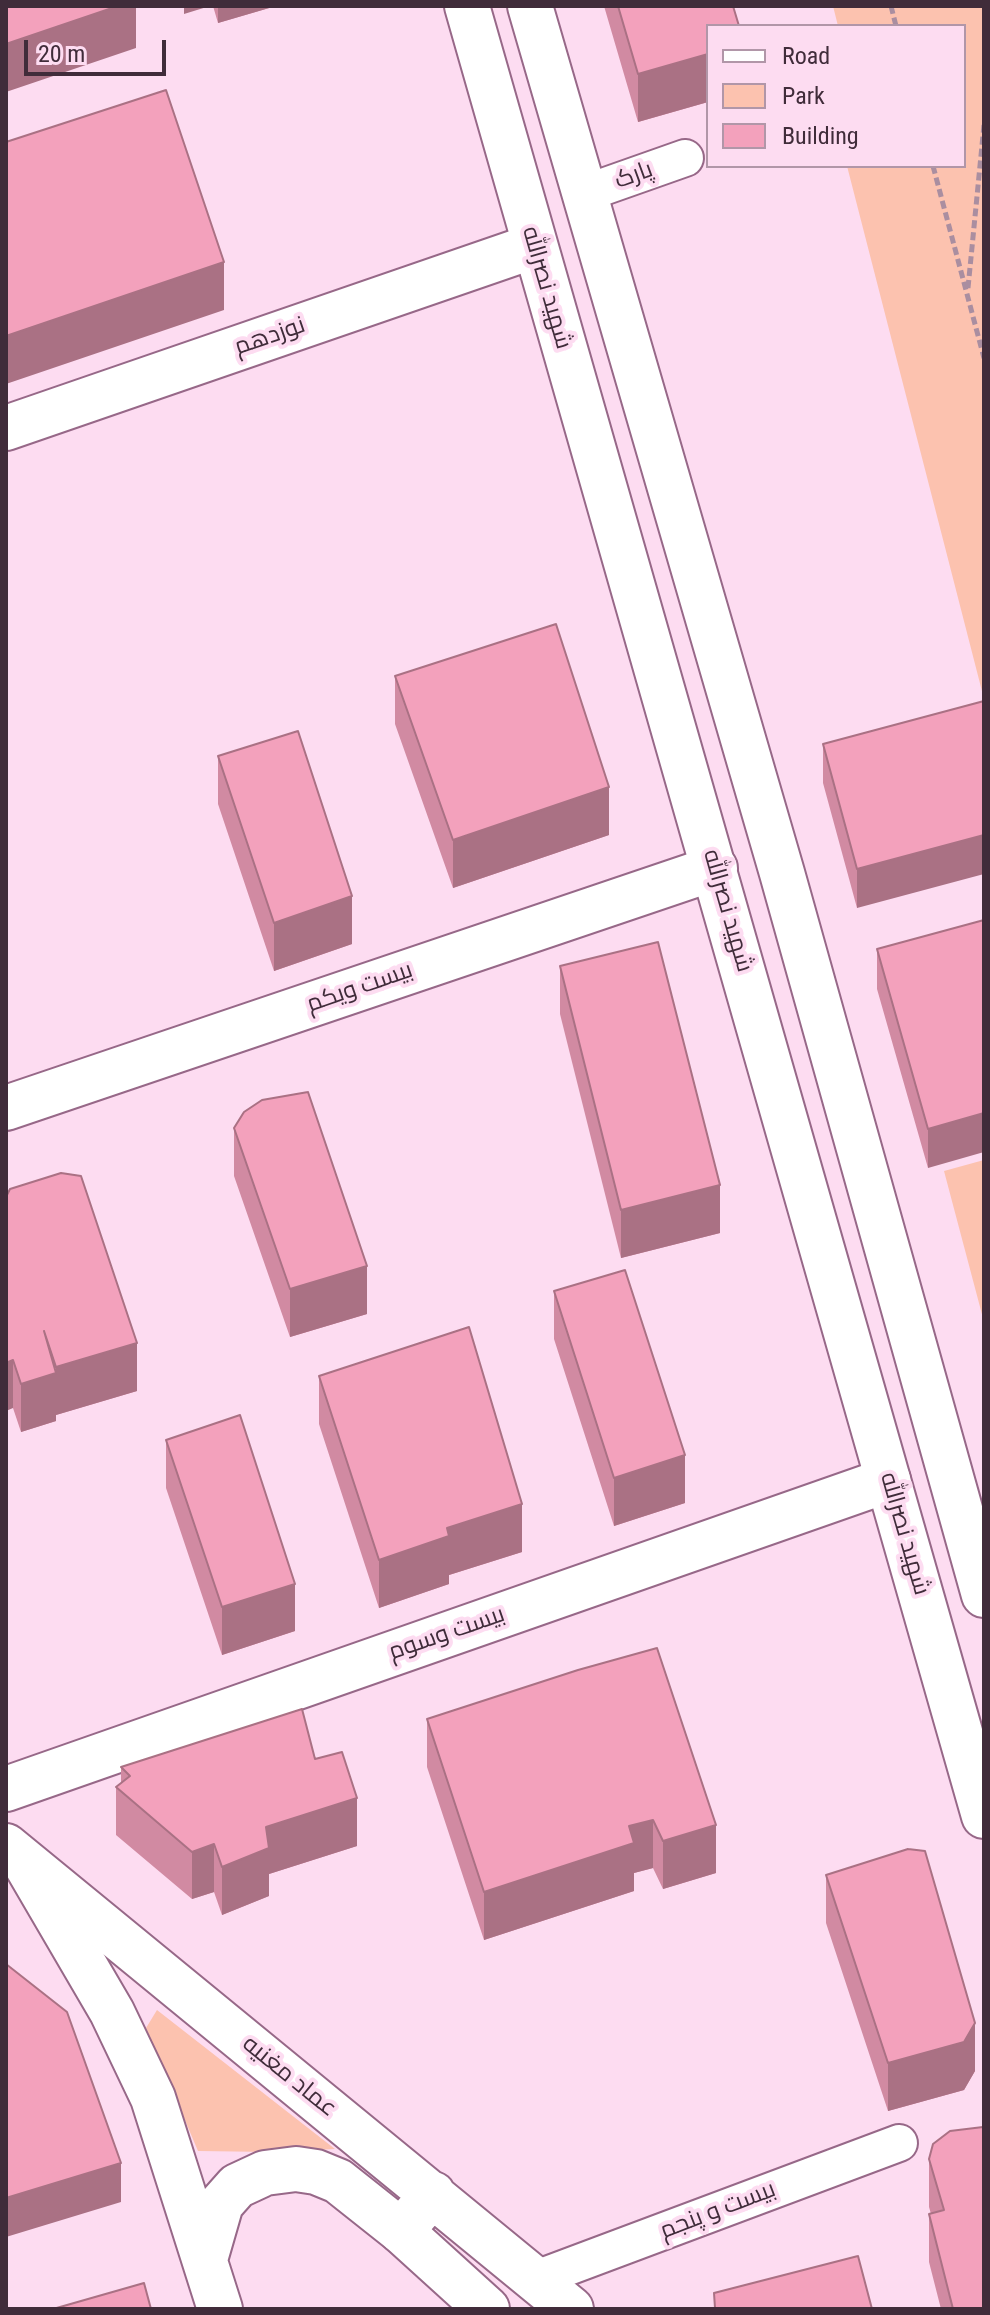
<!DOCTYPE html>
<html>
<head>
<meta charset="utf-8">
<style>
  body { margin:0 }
  #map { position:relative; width:990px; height:2315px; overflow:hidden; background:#fddcf1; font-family:"Roboto Condensed",sans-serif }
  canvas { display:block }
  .frame { position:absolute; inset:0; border:8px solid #402c3a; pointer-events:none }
  .legend { position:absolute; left:706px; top:24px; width:260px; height:144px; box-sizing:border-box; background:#fddcf1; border:2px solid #b196a8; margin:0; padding:10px 14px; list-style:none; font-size:24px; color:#402c3a }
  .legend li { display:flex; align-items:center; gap:16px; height:40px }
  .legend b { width:40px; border:2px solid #b196a8 }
  .scale { position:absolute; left:24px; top:40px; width:142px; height:36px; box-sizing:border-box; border:4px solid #402c3a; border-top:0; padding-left:10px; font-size:24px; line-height:28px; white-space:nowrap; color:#402c3a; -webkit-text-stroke:6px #fddcf1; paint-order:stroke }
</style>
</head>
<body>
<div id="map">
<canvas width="990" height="2315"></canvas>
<div class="frame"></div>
<ul class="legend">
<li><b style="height:10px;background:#fff"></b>Road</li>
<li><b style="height:22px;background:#fcc2af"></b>Park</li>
<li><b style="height:22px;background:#f3a1bc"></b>Building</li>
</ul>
<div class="scale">20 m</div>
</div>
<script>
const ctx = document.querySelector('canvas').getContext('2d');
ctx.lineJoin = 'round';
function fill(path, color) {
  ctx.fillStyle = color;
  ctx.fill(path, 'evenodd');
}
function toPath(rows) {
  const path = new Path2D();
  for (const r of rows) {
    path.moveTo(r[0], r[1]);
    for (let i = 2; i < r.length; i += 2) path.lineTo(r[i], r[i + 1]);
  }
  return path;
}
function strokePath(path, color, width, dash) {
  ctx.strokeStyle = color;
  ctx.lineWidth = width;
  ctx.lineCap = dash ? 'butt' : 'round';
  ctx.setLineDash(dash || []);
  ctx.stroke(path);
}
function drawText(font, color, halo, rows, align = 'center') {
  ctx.font = font + ' "Roboto Condensed",Cairo,sans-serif';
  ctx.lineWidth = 8;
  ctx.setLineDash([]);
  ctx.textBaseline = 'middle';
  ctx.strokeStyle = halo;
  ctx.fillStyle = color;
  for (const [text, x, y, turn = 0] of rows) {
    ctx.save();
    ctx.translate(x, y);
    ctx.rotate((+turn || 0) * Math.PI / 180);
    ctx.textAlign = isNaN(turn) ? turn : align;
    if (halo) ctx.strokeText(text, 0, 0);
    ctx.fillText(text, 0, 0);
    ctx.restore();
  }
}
const green = toPath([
  [833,6,984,6,984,699,847,166,964,166,964,26,838,26],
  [984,1160,984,1322,944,1171],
  [157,2010,335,2149,271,2152,198,2151,146,2028]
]);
const path = toPath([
  [891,6,896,26],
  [933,166,984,358],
  [968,288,984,125]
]);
const minor = toPath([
  [583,194,685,158],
  [536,2279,899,2143]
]);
const tertiary = toPath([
  [6,428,534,246],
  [6,1108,715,868],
  [6,1789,888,1480],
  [25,1863,112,2012,153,2098,220,2309],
  [206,2256,221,2204,237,2186,265,2173,296,2169,316,2172,338,2181,401,2231,487,2309]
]);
const secondary = toPath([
  [467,6,984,1816],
  [530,6,782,873,984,1595],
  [6,1846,571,2309],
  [401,2231,433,2194]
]);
const wall = toPath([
  [213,6,276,6,218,23],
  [604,6,733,6,708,26,708,102,638,122],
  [395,676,609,835,453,888,395,724],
  [984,701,857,908,823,783,823,744],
  [218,756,352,944,274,971,218,804],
  [984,920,928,1168,877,989,877,949],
  [560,966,720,1233,621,1258,560,1014],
  [234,1128,367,1314,290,1337,234,1176],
  [6,1197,137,1391,56,1415,56,1421,21,1432,13,1408],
  [554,1291,685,1503,614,1526,554,1339],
  [319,1376,522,1552,449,1575,449,1584,379,1608,319,1424],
  [166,1440,295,1631,222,1655,166,1488],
  [578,1670,716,1873,663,1889,653,1868,634,1873,634,1891,484,1940,427,1767,427,1719],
  [315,1759,357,1846,269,1874,269,1896,222,1915,214,1892,192,1899,116,1835,116,1787,121,1783,121,1767],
  [826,1875,975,2071,964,2090,888,2111,826,1923],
  [929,2159,984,2309,941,2309,929,2262,929,2214,931,2214,929,2207]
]);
const shadedWall = toPath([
  [118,6,136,6,136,48,6,92,6,44],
  [184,6,210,6,184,14],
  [218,6,276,6,218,23],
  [708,54,708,102,638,122,638,74],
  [224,262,224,310,6,384,6,336],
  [609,787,609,835,453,888,453,840],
  [984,835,984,874,857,908,857,869],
  [352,896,352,944,274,971,274,923],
  [984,1113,984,1152,928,1168,928,1129],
  [720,1185,720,1233,621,1258,621,1210],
  [367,1266,367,1314,290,1337,290,1289],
  [137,1343,137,1391,56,1415,56,1421,21,1432,21,1384,56,1373,56,1367],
  [13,1360,13,1408,6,1411,6,1363],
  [685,1455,685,1503,614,1526,614,1478],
  [522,1504,522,1552,449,1575,449,1584,379,1608,379,1560,447,1528],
  [295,1584,295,1631,222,1655,222,1607],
  [357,1798,357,1846,269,1874,269,1896,222,1915,222,1867,266,1827],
  [653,1820,653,1868,634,1873,634,1891,484,1940,484,1892,629,1826],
  [716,1825,716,1873,663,1889,663,1841],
  [214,1844,214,1892,192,1899,192,1852],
  [975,2023,975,2071,964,2090,888,2111,888,2063],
  [121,2163,121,2202,6,2237,6,2198]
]);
const building = toPath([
  [6,6,118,6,6,44,6,6],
  [618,6,733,6,739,26,708,26,708,54,638,74,618,6],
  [166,90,224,262,6,336,6,142,166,90],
  [556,624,609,787,453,840,395,676,556,624],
  [984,701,984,835,857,869,823,744,984,701],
  [298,731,352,896,274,923,218,756,298,731],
  [984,920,984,1113,928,1129,877,949,984,920],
  [658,942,720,1185,621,1210,560,966,658,942],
  [308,1092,367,1266,290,1289,234,1128,244,1112,262,1100,308,1092],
  [61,1173,81,1176,137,1343,56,1367,44,1331,56,1373,21,1384,13,1360,6,1363,6,1197,10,1189,61,1173],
  [625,1270,685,1455,614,1478,554,1291,625,1270],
  [469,1327,522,1504,447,1528,449,1536,379,1560,319,1376,469,1327],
  [240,1415,295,1584,222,1607,166,1440,240,1415],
  [657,1648,716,1825,663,1841,653,1820,629,1826,634,1843,484,1892,427,1719,578,1670,657,1648],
  [302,1709,315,1759,342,1752,357,1798,266,1827,269,1848,222,1867,214,1844,192,1852,116,1787,130,1776,121,1767,302,1709],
  [908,1849,925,1851,975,2023,964,2042,888,2063,826,1875,908,1849],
  [6,1964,67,2012,121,2163,6,2198,6,1964],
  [983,2127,984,2309,953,2309,929,2214,944,2210,929,2159,933,2144,950,2131,983,2127],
  [858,2256,872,2309,716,2309,715,2308,714,2293,858,2256],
  [144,2283,151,2309,53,2309,144,2283]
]);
const streetNames = [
  ["پارک",634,176,-20],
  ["شهید نصرالله",546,288,74],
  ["نوزدهم",270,337,-19],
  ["شهید نصرالله",727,911,74],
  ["بیست ویکم",360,988,-19],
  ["شهید نصرالله",904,1534,74],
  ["بیست وسوم",447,1634,-19],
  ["عماد مغنیه",289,2077,39],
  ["بیست و پنجم",718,2211,-21]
];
fill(green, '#fcc2af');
strokePath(minor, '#976888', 40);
strokePath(tertiary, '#976888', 48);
strokePath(secondary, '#976888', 48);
strokePath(path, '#aa8ea0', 5, [8, 4]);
strokePath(minor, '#fff', 36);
strokePath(tertiary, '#fff', 44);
strokePath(secondary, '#fff', 44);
fill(wall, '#d18aa2');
fill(shadedWall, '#aa7184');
fill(building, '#f3a1bc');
strokePath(building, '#aa7184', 2);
drawText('24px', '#402c3a', '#fddcf1', streetNames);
</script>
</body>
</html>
